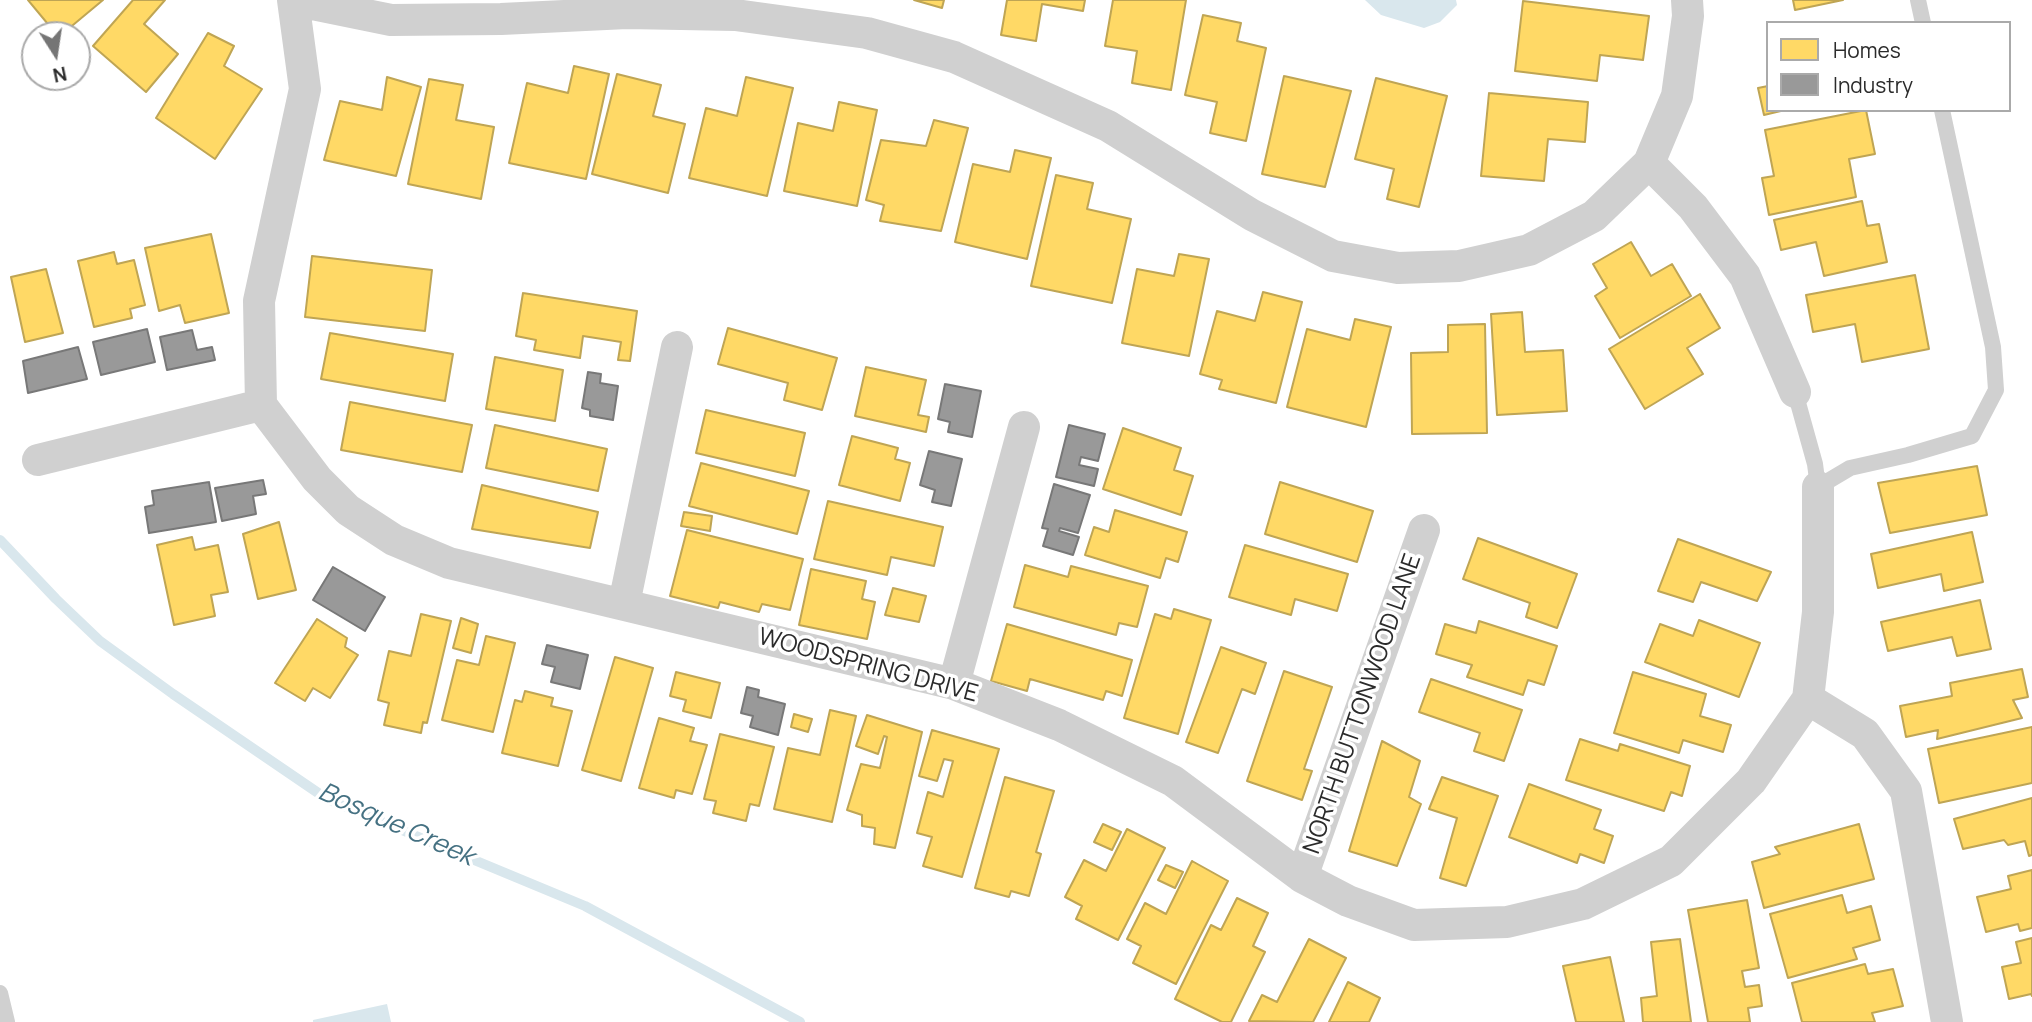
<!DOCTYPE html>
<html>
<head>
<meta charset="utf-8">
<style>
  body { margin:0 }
  #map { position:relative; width:2032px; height:1022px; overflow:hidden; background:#fff; font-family:Manrope,sans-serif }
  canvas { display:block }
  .legend { position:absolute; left:1766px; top:21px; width:245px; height:91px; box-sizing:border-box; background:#fff; border:2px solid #aaa; margin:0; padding:9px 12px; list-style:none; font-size:21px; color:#2b2b2b }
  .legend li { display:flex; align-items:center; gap:14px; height:35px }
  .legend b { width:35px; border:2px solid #aaa }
  .north { position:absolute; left:21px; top:21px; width:70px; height:70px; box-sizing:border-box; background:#fff; border:2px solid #aaa; border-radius:50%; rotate:168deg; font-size:19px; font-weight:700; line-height:28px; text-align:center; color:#2b2b2b }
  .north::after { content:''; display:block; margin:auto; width:24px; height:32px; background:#757575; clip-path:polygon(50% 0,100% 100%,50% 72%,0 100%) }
</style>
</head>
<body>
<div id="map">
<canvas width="2032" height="1022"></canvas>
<ul class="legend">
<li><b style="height:19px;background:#ffd966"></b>Homes</li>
<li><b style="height:19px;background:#999"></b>Industry</li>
</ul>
<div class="north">N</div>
</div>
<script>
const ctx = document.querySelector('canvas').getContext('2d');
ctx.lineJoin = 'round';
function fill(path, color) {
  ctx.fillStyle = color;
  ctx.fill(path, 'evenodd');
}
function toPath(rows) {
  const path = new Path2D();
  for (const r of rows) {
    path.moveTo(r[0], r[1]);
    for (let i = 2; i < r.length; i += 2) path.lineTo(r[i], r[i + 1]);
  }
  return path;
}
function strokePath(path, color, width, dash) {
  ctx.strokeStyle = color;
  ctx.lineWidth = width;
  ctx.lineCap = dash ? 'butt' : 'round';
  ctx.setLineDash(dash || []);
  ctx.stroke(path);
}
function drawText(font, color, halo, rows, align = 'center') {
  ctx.font = font + ' Manrope,sans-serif';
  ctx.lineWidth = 7;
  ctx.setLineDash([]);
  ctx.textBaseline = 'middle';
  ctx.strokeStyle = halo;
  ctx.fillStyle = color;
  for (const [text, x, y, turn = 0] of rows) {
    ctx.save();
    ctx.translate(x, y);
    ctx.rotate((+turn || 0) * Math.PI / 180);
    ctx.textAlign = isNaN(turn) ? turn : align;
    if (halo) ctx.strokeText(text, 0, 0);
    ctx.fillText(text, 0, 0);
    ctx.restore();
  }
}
const water = toPath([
  [1365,0,1456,0,1457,5,1440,22,1424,28,1381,15],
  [387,1004,391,1022,313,1022,313,1020]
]);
const homes = toPath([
  [28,0,103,0,61,35,57,35,28,0],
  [133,0,165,0,144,24,178,54,146,92,93,46,133,0],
  [914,0,944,0,942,8,914,0],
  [1007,0,1085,0,1083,11,1042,4,1036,41,1001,35,1007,0],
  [1113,0,1186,0,1171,90,1132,83,1137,51,1105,46,1113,0],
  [1793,0,1843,0,1795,10,1793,0],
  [1523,1,1649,16,1643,60,1600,55,1597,81,1515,71,1523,1],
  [1203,15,1241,23,1237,41,1266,48,1246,141,1210,133,1217,102,1185,95,1203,15],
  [208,33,234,46,224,66,262,89,215,159,156,118,208,33],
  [574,66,609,74,586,179,509,163,527,83,568,93,574,66],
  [617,74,661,85,653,116,685,124,668,193,592,174,617,74],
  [1284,76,1351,91,1325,187,1262,174,1284,76],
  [387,77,421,87,396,176,324,160,340,101,382,110,387,77],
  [746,77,793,88,767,196,689,178,706,108,737,116,746,77],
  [1376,78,1447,96,1419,207,1387,199,1394,169,1355,159,1376,78],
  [429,79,463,85,456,120,494,127,481,199,408,184,429,79],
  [1768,86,1768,110,1785,110,1764,115,1758,88,1768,86],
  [1489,93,1588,102,1585,142,1548,139,1544,181,1481,176,1489,93],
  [839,102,877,110,857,206,784,191,798,123,833,131,839,102],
  [1866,110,1875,154,1849,159,1856,197,1769,215,1762,178,1774,176,1765,130,1866,110],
  [934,120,968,128,941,231,880,221,884,205,866,200,881,140,926,146,934,120],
  [1015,150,1051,158,1027,259,955,242,973,164,1010,172,1015,150],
  [1056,175,1093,183,1087,209,1131,219,1112,303,1031,286,1056,175],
  [1862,201,1867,226,1879,224,1887,262,1824,276,1816,242,1781,250,1774,220,1862,201],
  [211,234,229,313,185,323,180,305,159,311,145,248,211,234],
  [1631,242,1651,276,1672,264,1691,296,1620,338,1595,296,1607,288,1593,264,1631,242],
  [114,252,117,264,134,260,145,305,130,309,132,318,94,327,78,261,114,252],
  [1179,254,1209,259,1189,356,1122,343,1137,269,1174,276,1179,254],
  [312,256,432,270,425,331,305,317,312,256],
  [46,269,63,333,25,342,11,277,46,269],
  [1915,275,1929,349,1862,362,1855,324,1813,332,1806,295,1915,275],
  [1263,292,1302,302,1276,403,1219,389,1222,380,1200,374,1217,311,1255,321,1263,292],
  [523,293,637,311,630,361,618,360,621,342,583,336,580,358,534,350,536,340,516,336,523,293],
  [1700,294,1720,328,1687,348,1703,374,1645,409,1609,349,1700,294],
  [1522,312,1525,352,1563,350,1567,411,1497,415,1491,314,1522,312],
  [1355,319,1391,327,1366,427,1287,407,1307,329,1350,340,1355,319],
  [1485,324,1487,433,1412,434,1411,353,1448,352,1448,325,1485,324],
  [728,328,837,358,822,410,784,400,788,383,718,364,728,328],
  [330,333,453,354,445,401,321,379,330,333],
  [495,357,563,370,555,421,486,409,495,357],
  [866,367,926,380,918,415,929,417,926,432,855,416,866,367],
  [350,402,472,425,462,472,341,450,350,402],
  [706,410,805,433,795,476,696,453,706,410],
  [495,425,607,449,598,491,486,468,495,425],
  [1123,428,1181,448,1174,470,1193,476,1181,515,1103,489,1123,428],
  [852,436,898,448,895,459,910,463,900,501,839,485,852,436],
  [701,463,809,491,797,534,689,506,701,463],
  [1977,466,1987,515,1890,533,1878,483,1977,466],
  [1280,482,1373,511,1357,562,1265,534,1280,482],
  [482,485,598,512,590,548,472,529,482,485],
  [828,501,943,527,934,566,891,557,887,575,814,559,828,501],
  [1115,510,1187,532,1178,562,1166,558,1160,578,1085,555,1094,527,1109,532,1115,510],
  [684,512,712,516,710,531,681,526,684,512],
  [279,522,296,590,258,599,243,534,279,522],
  [687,530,803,559,790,610,762,604,759,612,720,602,718,608,670,596,687,530],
  [1972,532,1983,582,1944,591,1941,574,1878,588,1871,554,1972,532],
  [192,537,195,550,218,545,228,592,211,595,215,616,174,625,157,545,192,537],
  [1478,538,1577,574,1557,628,1526,617,1530,603,1463,579,1478,538],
  [1678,539,1771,572,1757,601,1701,582,1693,602,1658,591,1678,539],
  [1245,545,1348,574,1337,611,1295,599,1291,615,1229,597,1245,545],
  [1025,565,1068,577,1071,566,1148,586,1137,627,1119,623,1116,635,1014,607,1025,565],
  [811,569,866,581,862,599,875,602,867,639,799,625,811,569],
  [893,588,926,596,919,622,885,615,893,588],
  [1980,600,1991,649,1957,656,1952,637,1888,651,1881,622,1980,600],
  [1174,609,1211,620,1178,734,1124,718,1155,614,1171,619,1174,609],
  [421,614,451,621,427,723,423,722,421,733,384,725,389,703,378,700,389,651,411,656,421,614],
  [461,618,478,624,471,653,453,648,461,618],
  [317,619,347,638,345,647,358,655,330,698,313,688,305,701,275,683,317,619],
  [1699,620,1760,643,1739,697,1645,662,1660,624,1693,636,1699,620],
  [1479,621,1557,646,1544,685,1528,680,1523,695,1467,677,1472,665,1436,654,1445,624,1476,633,1479,621],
  [1007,624,1132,660,1122,696,1106,691,1103,700,1030,679,1027,691,991,681,1007,624],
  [486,636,515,643,493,732,442,720,457,660,479,665,486,636],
  [1221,647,1266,663,1255,694,1242,689,1218,753,1186,742,1221,647],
  [615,657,653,668,621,781,582,770,615,657],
  [2022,669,2028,697,2013,700,2022,718,1937,739,1938,730,1906,737,1900,706,1952,696,1950,683,2022,669],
  [1284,671,1332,687,1304,769,1312,771,1302,800,1247,781,1284,671],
  [676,672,720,683,711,718,683,711,686,700,670,696,676,672],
  [1633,672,1706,694,1700,716,1731,725,1723,752,1683,740,1679,753,1614,733,1633,672],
  [1431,679,1522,710,1504,761,1474,751,1480,733,1419,712,1431,679],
  [525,691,553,698,551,706,572,711,558,766,502,753,515,700,522,702,525,691],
  [830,710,856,716,832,822,774,809,788,748,820,755,830,710],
  [794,714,812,719,808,732,791,727,794,714],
  [867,715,922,732,895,848,874,844,875,828,862,826,862,815,847,810,861,764,880,768,887,737,884,736,878,754,856,746,867,715],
  [659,718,694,728,690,741,707,745,692,794,676,790,674,798,639,788,659,718],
  [2032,727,2032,783,1939,803,1928,749,2032,727],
  [932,730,999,749,962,877,923,866,932,837,917,833,928,792,943,797,953,761,944,759,937,781,919,776,932,730],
  [720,734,774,747,759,806,750,804,746,821,713,813,716,801,704,799,720,734],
  [1580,739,1618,751,1620,744,1690,766,1682,796,1671,792,1664,811,1566,780,1580,739],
  [1382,741,1420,761,1409,797,1421,804,1397,866,1349,851,1382,741],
  [1005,777,1054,791,1036,852,1041,854,1029,896,1011,891,1009,897,975,888,1005,777],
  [1442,777,1498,796,1466,886,1440,878,1457,818,1429,809,1442,777],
  [1529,784,1601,810,1594,829,1613,836,1604,863,1580,854,1577,863,1509,837,1529,784],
  [2032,798,2032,855,2029,856,2025,841,2008,845,2004,840,1963,849,1954,819,2032,798],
  [1103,824,1121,832,1112,850,1094,842,1103,824],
  [1859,824,1874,879,1764,908,1752,862,1780,854,1775,847,1859,824],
  [1127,829,1165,848,1118,940,1076,919,1082,906,1065,897,1084,860,1106,871,1127,829],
  [1192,861,1228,881,1176,984,1133,963,1141,946,1127,939,1145,903,1166,914,1192,861],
  [1166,865,1183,872,1175,888,1158,880,1166,865],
  [2032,870,2032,928,2020,931,2018,924,1986,932,1977,897,2011,889,2008,876,2032,870],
  [1842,895,1847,913,1871,906,1880,940,1853,948,1857,959,1788,978,1770,914,1842,895],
  [1237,898,1268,913,1253,946,1265,952,1231,1022,1222,1022,1175,999,1211,925,1221,930,1237,898],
  [1747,900,1759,968,1742,971,1745,987,1759,985,1762,1006,1748,1008,1750,1022,1708,1022,1688,910,1747,900],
  [2032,938,2032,996,2031,994,2009,999,2002,967,2021,963,2016,942,2032,938],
  [1309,939,1346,958,1313,1022,1249,1021,1262,995,1277,1002,1309,939],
  [1680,939,1691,1022,1643,1022,1641,998,1657,996,1651,942,1680,939],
  [1610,957,1624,1022,1576,1022,1563,966,1610,957],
  [1865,964,1868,974,1893,969,1903,1006,1872,1013,1875,1022,1802,1022,1792,983,1865,964],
  [1348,982,1380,998,1369,1022,1329,1022,1348,982]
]);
const industry = toPath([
  [147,329,155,362,101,375,93,342,147,329],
  [192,330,197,350,212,347,215,360,167,370,160,337,192,330],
  [78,347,87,379,28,393,23,361,78,347],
  [588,372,601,374,600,383,618,386,613,420,590,416,590,410,582,408,588,372],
  [945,384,981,391,972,437,948,432,950,422,938,419,945,384],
  [1069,425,1105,434,1098,461,1081,457,1079,465,1098,469,1094,486,1056,477,1069,425],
  [929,451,962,459,951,506,932,502,935,490,920,485,929,451],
  [263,480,266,494,253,496,256,514,222,521,215,488,263,480],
  [209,482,216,522,149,533,145,507,154,505,152,491,209,482],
  [1054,484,1090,495,1078,533,1060,528,1059,531,1079,537,1073,555,1043,546,1048,529,1042,528,1054,484],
  [333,567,385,597,365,631,313,600,333,567],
  [547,645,588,655,580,689,551,682,555,667,542,664,547,645],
  [747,687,759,690,758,697,785,704,778,735,750,727,753,716,741,713,747,687]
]);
const stream = toPath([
  [0,540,56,599,100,641,173,694,327,799,585,906,800,1022]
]);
const lane = toPath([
  [1918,0,1923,23],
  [1795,392,1815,464,1818,487,1850,468,1908,455,1972,436,1996,390,1993,347,1942,110],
  [0,993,7,1022]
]);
const street = toPath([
  [293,0,305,89,259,301,261,405,317,479,348,510,394,540,449,563,954,684,1059,725,1173,781,1302,877,1348,901,1414,925,1507,922,1583,904,1671,861,1751,781,1808,699],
  [293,0,391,20,501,19,627,13,735,15,867,33,954,57,1108,126,1252,215,1333,256,1398,268,1459,266,1529,250,1594,216,1649,163,1677,96,1688,16,1687,0],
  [1649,163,1693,207,1745,276,1795,392],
  [38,460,261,405],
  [1818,487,1818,612,1808,699,1865,734,1906,791,1947,1022],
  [624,604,677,347],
  [954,684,1024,427],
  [1302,877,1424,530]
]);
const streetNames = [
  ["WOODSPRING DRIVE",868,666,15],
  ["NORTH BUTTONWOOD LANE",1363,704,-71]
];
const waterNames = [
  ["Bosque Creek",396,825,24]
];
fill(water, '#d9e7ed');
fill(homes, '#ffd966');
strokePath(homes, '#bfa554', 2);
fill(industry, '#999');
strokePath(industry, '#787878', 2);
strokePath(stream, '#d9e7ed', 10);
strokePath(lane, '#d0d0d0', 16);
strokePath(street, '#d0d0d0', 32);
drawText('24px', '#2b2b2b', '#fff', streetNames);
drawText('italic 26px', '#457182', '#fff', waterNames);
</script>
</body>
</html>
